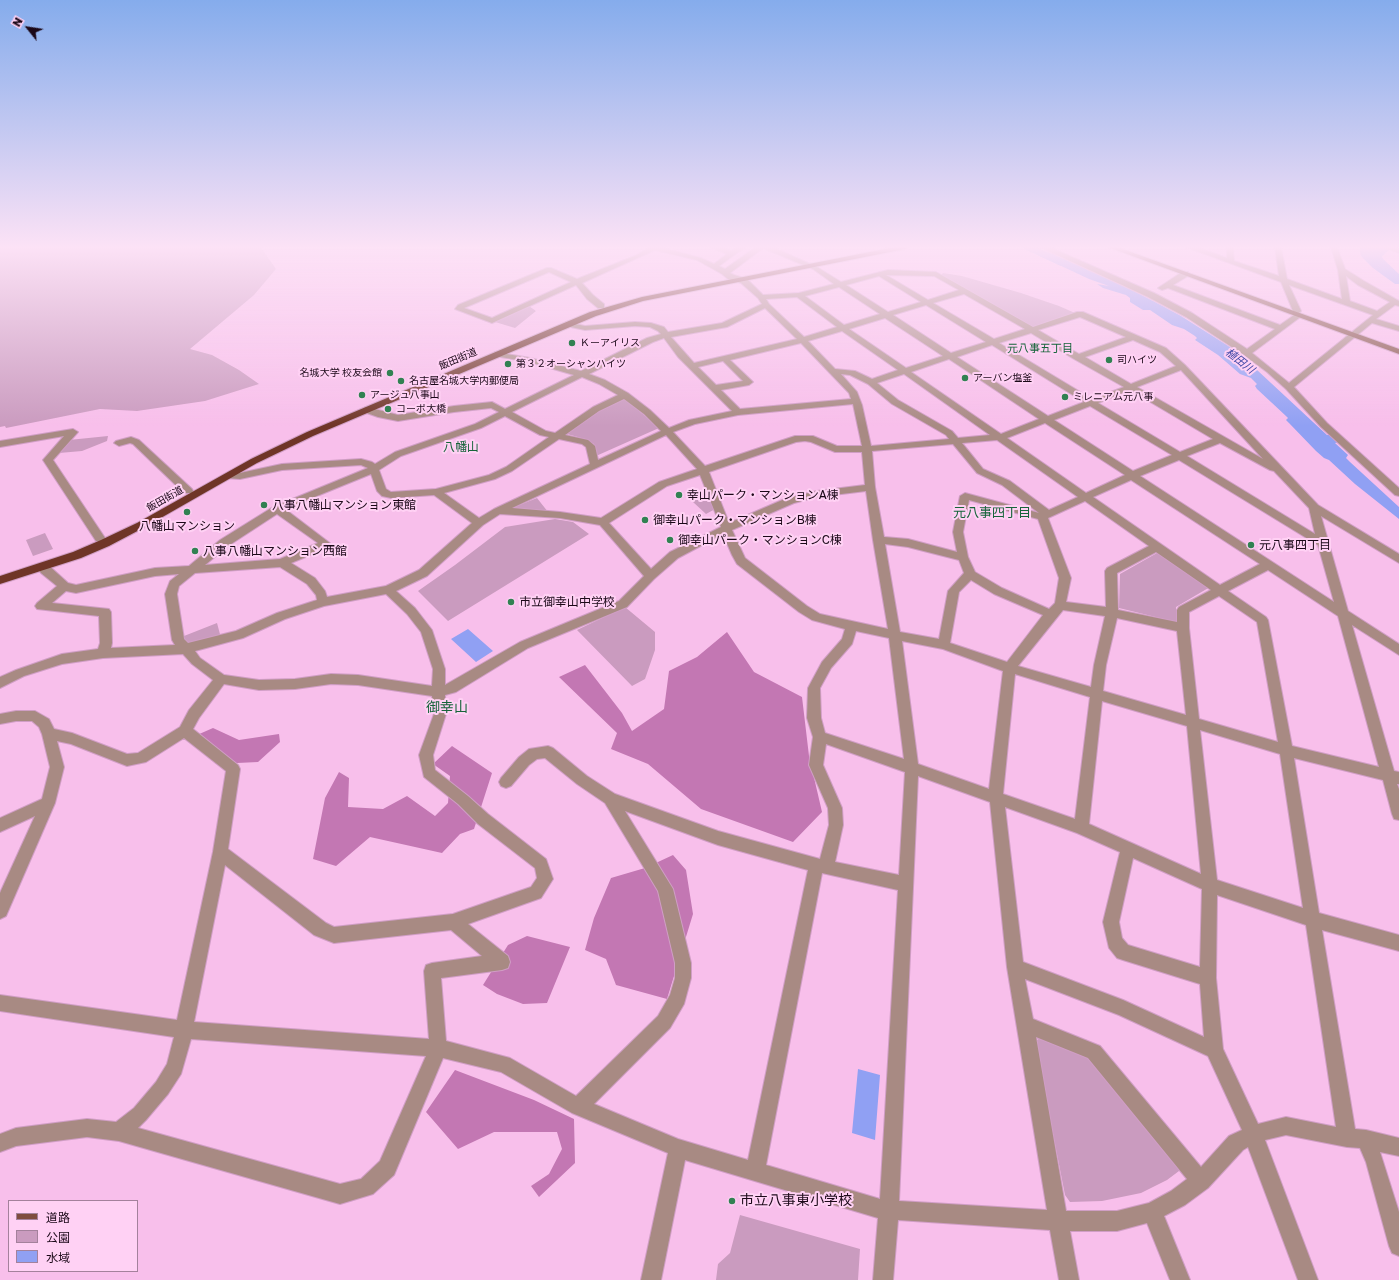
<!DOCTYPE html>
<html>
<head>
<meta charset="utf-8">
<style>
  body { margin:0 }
  #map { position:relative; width:1399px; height:1280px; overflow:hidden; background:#f8bfeb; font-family:"Golos Text","Noto Sans JP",sans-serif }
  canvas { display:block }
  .legend { position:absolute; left:8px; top:1200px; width:130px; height:72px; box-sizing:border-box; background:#ffd1f4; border:1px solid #a4819c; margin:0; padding:5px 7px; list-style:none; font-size:12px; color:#1b0818 }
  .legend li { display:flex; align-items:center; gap:8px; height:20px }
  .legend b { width:20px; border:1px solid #a4819c }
  .north { position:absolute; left:8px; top:8px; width:40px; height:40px; -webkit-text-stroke:3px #ffd1f4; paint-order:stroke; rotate:300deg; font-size:11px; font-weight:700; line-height:16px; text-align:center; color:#1b0818 }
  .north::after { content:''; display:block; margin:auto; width:14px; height:18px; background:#1b0818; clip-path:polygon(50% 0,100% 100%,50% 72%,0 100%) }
</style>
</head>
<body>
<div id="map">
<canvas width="1399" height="1280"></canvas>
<ul class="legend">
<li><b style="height:5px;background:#7f4c3f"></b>道路</li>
<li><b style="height:11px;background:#ca9bbf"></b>公園</li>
<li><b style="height:11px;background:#90a0f3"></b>水域</li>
</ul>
<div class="north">N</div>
</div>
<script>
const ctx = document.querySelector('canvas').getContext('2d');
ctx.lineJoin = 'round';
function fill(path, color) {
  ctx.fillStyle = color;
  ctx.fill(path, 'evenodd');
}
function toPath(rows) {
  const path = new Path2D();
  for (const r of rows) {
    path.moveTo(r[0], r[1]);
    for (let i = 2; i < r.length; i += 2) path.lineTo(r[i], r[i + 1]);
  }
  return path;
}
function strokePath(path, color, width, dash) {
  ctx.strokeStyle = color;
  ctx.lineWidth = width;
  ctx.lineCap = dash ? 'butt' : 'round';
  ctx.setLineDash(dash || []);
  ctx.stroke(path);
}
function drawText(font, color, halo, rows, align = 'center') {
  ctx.font = font + ' "Golos Text","Noto Sans JP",sans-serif';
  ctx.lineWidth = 4;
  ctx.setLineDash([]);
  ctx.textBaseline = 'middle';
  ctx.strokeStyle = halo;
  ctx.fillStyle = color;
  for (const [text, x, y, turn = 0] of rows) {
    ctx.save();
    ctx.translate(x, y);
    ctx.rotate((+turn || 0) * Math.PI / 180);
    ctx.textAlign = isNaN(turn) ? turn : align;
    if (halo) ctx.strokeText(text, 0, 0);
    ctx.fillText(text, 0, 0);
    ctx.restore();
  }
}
const green = toPath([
  [0,247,263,247,262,249,276,269,254,295,190,349,212,355,239,370,259,384,205,401,137,411,100,409,6,428,5,426,0,427],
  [943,273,962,276,1021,293,1059,306,1075,313,1035,327,1031,326,941,275],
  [529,306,536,311,515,328,495,322],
  [624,398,659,428,596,456,594,444,585,439,567,434,598,411],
  [108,436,107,441,82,451,59,453,69,440],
  [708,489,717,508,706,514,693,502],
  [537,498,548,512,512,508],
  [555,519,573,522,589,534,448,621,418,591,455,565,505,527],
  [45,533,53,549,33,556,26,540],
  [1157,553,1210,587,1176,607,1176,622,1119,608,1120,574],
  [625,607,655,632,655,650,645,679,632,686,577,630],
  [217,623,221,638,188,646,183,639,184,636],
  [1042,1036,1093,1056,1180,1161,1179,1171,1167,1180,1141,1193,1102,1201,1070,1202,1065,1195,1035,1042],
  [740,1215,860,1249,858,1280,716,1280,718,1264,730,1253]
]);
const forest = toPath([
  [727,632,754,672,802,697,809,756,822,812,793,842,701,809,648,764,611,749,617,733,559,677,585,665,622,713,632,731,664,709,669,671,697,657],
  [213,728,239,740,279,734,280,742,258,762,216,764,197,735],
  [452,746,492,773,474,829,460,834,442,853,370,837,336,866,313,859,325,798,339,772,349,778,348,807,383,809,407,796,435,816,448,803,450,776,433,764],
  [673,855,686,870,693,914,667,999,616,985,606,959,585,950,594,918,611,878,645,868],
  [527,936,570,947,547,1003,523,1004,497,994,483,985,508,945],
  [455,1070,534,1100,574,1119,575,1163,539,1197,531,1186,549,1174,562,1149,557,1132,494,1132,458,1149,426,1112]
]);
const water = toPath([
  [1359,247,1392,247,1377,261,1379,266,1399,278,1399,284,1395,284,1373,268,1361,256],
  [1049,252,1120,284,1155,302,1181,316,1244,356,1243,357,1327,435,1332,435,1340,442,1335,443,1348,455,1346,458,1350,462,1399,507,1399,519,1355,484,1329,460,1324,458,1316,451,1289,423,1286,420,1288,418,1286,416,1257,389,1255,386,1257,384,1251,378,1240,374,1218,355,1195,340,1197,338,1195,336,1184,329,1172,325,1150,310,1143,310,1130,302,1130,298,1126,295,1103,288,1097,284,1109,286,1089,279,1040,256],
  [468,629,493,651,476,662,451,639],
  [858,1069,880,1075,875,1140,852,1133]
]);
const river = toPath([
  [1023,247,1036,247,1069,262,1070,264,1069,266,1061,266,1024,249,1023,247],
  [1372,247,1382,247,1381,254,1383,259,1399,274,1399,283,1395,282,1375,262,1371,254,1372,247]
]);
const minor = toPath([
  [648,247,659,247,701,258,714,264,727,254,711,247,720,247,731,251,738,247,745,247,719,266,725,269,756,247,772,247,817,267,841,282,888,270,936,272,1033,327,1077,312,1083,312,1166,348,1185,365,1318,505,1399,554,1399,563,1321,516,1348,611,1399,644,1399,655,1352,625,1394,771,1399,772,1399,784,1397,784,1399,789,1399,820,1394,819,1392,814,1383,780,1294,758,1319,913,1399,935,1399,951,1322,930,1355,1129,1366,1130,1399,1138,1399,1156,1380,1152,1399,1212,1399,1256,1392,1253,1389,1246,1366,1162,1360,1148,1347,1147,1286,1135,1265,1140,1318,1280,1298,1280,1248,1147,1243,1150,1208,1188,1185,1205,1164,1216,1190,1280,1170,1280,1147,1223,1117,1231,1070,1231,1079,1280,1059,1280,1050,1230,898,1220,893,1280,873,1280,878,1218,685,1160,661,1280,641,1280,668,1153,572,1113,501,1072,443,1058,394,1175,373,1194,340,1204,119,1141,87,1137,16,1146,0,1152,0,1134,16,1128,87,1119,116,1122,134,1108,156,1082,167,1064,174,1037,0,1011,0,995,177,1020,213,852,226,771,184,738,146,762,127,766,71,744,57,741,64,767,55,803,6,916,0,919,0,893,35,816,0,832,0,818,42,799,50,767,42,734,39,727,32,721,16,721,0,724,0,714,16,711,35,711,49,719,54,729,72,733,127,754,138,753,180,727,189,710,213,680,192,664,183,654,103,658,62,664,24,676,0,688,0,677,16,670,62,654,98,649,100,643,99,616,37,609,35,606,37,603,57,586,41,573,37,567,39,564,47,564,68,583,76,585,155,568,189,566,220,540,273,507,368,468,361,465,282,470,240,479,225,478,223,476,225,474,240,473,282,464,361,459,372,462,375,464,395,452,475,424,499,412,491,408,454,412,398,421,378,417,364,412,363,410,364,408,367,407,398,415,454,406,492,402,505,409,574,375,529,362,495,356,495,352,530,358,581,371,647,338,661,334,658,331,650,327,635,326,585,330,566,326,566,322,585,326,635,322,651,323,664,327,668,332,722,323,762,304,758,298,741,283,728,279,722,274,697,260,655,250,582,283,593,295,604,304,604,308,598,308,587,299,576,285,492,323,455,309,458,305,547,268,551,268,577,279,637,255,648,248,648,247],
  [763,248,813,269,834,284,799,293,763,295,747,279,734,275,730,273,763,248],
  [549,272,571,282,492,318,464,308,549,272],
  [886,275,934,276,959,290,928,300,886,275],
  [879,276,921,302,888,312,846,285,879,276],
  [839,287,880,314,844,325,805,296,839,287],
  [964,294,1025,329,994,339,933,303,964,294],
  [797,297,837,327,804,337,769,304,766,299,797,297],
  [926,305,986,342,951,353,893,315,926,305],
  [765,308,797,339,694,363,671,337,727,327,765,308],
  [1080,317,1126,337,1079,354,1038,330,1080,317],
  [885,318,943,356,906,368,849,329,885,318],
  [842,331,898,370,872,379,855,371,835,369,808,341,842,331],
  [1031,333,1074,359,1124,387,1092,399,999,343,1031,333],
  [664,338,678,357,732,411,689,420,669,428,650,410,628,393,605,380,589,374,653,342,664,338],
  [1133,340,1160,352,1176,366,1131,384,1085,357,1133,340],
  [801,343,849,393,851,399,740,409,721,390,749,385,753,382,730,360,801,343],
  [992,345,1084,402,1048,416,957,357,992,345],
  [949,359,1039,419,1001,434,911,372,949,359],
  [723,361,743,381,716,385,698,367,723,361],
  [1181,370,1263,459,1137,387,1181,370],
  [841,374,850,375,868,384,892,404,946,435,949,439,871,446,862,405,857,392,841,374],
  [904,374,990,435,958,438,952,431,898,400,877,383,904,374],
  [582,377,599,384,618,395,593,407,555,433,546,431,512,412,582,377],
  [1130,390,1213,439,1180,452,1098,403,1130,390],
  [624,399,644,414,661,431,598,460,595,446,588,440,565,435,599,411,624,399],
  [853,404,862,446,837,446,813,436,795,436,705,466,673,432,695,424,738,415,853,404],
  [1090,406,1172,455,1133,471,1054,420,1090,406],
  [505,416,540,435,549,437,506,467,489,475,436,489,391,492,386,489,379,470,401,456,481,428,505,416],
  [1045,423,1125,475,1086,493,1007,438,1045,423],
  [666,435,697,469,659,482,601,518,560,512,512,508,666,435],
  [559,439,582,444,586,447,590,464,494,509,479,518,444,493,495,479,512,471,559,439],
  [997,440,1078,497,1049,510,1010,481,983,469,962,443,997,440],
  [805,441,811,442,835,452,862,452,865,485,817,491,787,498,729,523,709,472,796,442,805,441],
  [1220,443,1270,470,1274,471,1309,508,1315,534,1187,456,1220,443],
  [953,444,977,473,1002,485,1039,513,965,493,960,496,953,532,957,552,908,539,884,537,875,487,872,451,953,444],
  [1179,460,1318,545,1334,602,1140,476,1179,460],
  [371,474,377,491,382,496,391,498,434,495,472,523,419,570,386,586,327,597,325,591,315,578,291,563,330,547,331,544,285,509,371,474],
  [700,475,721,527,670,552,651,569,609,523,667,486,700,475],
  [1131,480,1260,564,1220,585,1093,497,1131,480],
  [866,491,873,540,888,629,820,614,807,606,745,558,732,530,794,503,817,497,866,491],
  [969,500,1038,519,1059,578,1055,603,1049,609,1002,588,975,572,968,557,963,532,969,500],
  [1085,501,1149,546,1107,568,1105,571,1106,607,1066,602,1071,578,1048,518,1085,501],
  [277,514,318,543,280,559,205,565,228,546,277,514],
  [500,514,560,518,600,525,644,576,619,601,520,642,445,685,445,669,432,630,415,608,396,591,427,576,483,525,500,514],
  [723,534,732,555,737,564,799,612,812,620,845,629,842,639,822,662,808,688,807,718,813,737,809,765,828,808,829,825,820,859,718,831,615,794,587,776,553,748,548,746,529,749,519,757,501,778,499,782,501,786,506,788,511,786,529,765,537,759,545,758,577,784,605,803,658,891,675,963,675,978,670,995,658,1016,576,1096,510,1058,446,1041,441,978,502,970,508,968,510,962,508,956,468,924,541,898,553,879,546,859,488,814,468,796,435,770,433,755,446,714,445,695,456,692,528,648,627,607,654,579,678,558,723,534],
  [885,544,908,547,959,560,964,573,948,591,939,639,900,632,885,544],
  [1156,552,1211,590,1179,607,1177,610,1177,622,1118,610,1117,573,1156,552],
  [280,567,307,584,316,595,317,600,277,613,236,631,188,643,184,639,177,594,179,586,195,573,280,567],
  [1268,570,1338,616,1379,767,1292,746,1268,620,1266,617,1228,591,1268,570],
  [179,574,170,581,165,594,172,640,175,645,111,648,112,643,111,612,109,609,52,603,66,591,76,593,155,576,179,574],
  [971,580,994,594,1043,615,1007,662,950,643,959,592,971,580],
  [386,594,407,614,421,632,433,669,432,686,358,675,331,674,295,679,259,680,224,675,200,658,195,651,243,638,285,619,324,606,386,594],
  [1219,596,1257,622,1278,742,1199,719,1189,628,1189,612,1219,596],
  [1063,610,1105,616,1094,665,1091,687,1018,666,1063,610],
  [1117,618,1177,631,1186,715,1103,691,1106,665,1117,618],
  [856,631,889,638,904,759,825,733,821,718,820,688,831,668,852,644,856,631],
  [902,641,943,649,1003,671,989,789,918,764,902,641],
  [1015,674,1090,697,1075,819,1003,794,1015,674],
  [224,684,259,690,295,689,331,684,358,685,432,696,434,714,419,755,424,777,458,804,478,824,535,868,537,878,531,887,453,914,334,927,326,923,228,849,240,769,238,765,193,729,199,718,224,684],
  [1102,701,1187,726,1201,874,1089,824,1102,701],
  [1200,730,1280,754,1303,908,1217,880,1200,730],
  [826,744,905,772,899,875,835,862,843,825,842,808,823,765,826,744],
  [918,776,990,802,1007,967,1047,1210,899,1201,918,776],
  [1005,807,1077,833,1120,852,1103,922,1109,948,1117,958,1123,960,1200,984,1204,1037,1123,1000,1023,962,1005,807],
  [625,811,718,845,808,870,748,1160,678,1139,594,1104,670,1028,684,1004,691,978,691,963,673,889,625,811],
  [1133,858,1202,889,1200,967,1128,945,1122,938,1119,922,1133,858],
  [225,865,314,935,334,943,451,930,482,956,432,963,426,965,424,971,429,1039,194,1022,225,865],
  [822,873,898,890,880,1199,766,1165,822,873],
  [1217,895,1306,925,1336,1127,1286,1117,1258,1124,1223,1049,1216,978,1217,895],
  [1025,979,1119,1015,1208,1056,1242,1130,1229,1136,1201,1167,1100,1046,1033,1019,1025,979],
  [1036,1037,1088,1058,1187,1179,1171,1191,1149,1203,1117,1211,1066,1211,1036,1037],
  [191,1039,426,1056,380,1161,361,1179,340,1184,138,1128,146,1120,168,1094,181,1074,191,1039],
  [1040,247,1049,247,1154,293,1192,313,1247,349,1275,329,1168,288,1162,290,1158,288,1182,272,1188,272,1188,276,1173,285,1280,325,1297,313,1293,311,1281,282,1186,247,1196,247,1227,258,1227,247,1233,247,1234,261,1279,276,1275,247,1281,247,1287,279,1342,299,1338,270,1331,247,1337,247,1345,269,1364,281,1399,301,1399,306,1395,305,1376,319,1399,326,1399,331,1372,323,1294,387,1327,423,1399,488,1399,496,1395,495,1321,427,1286,389,1267,372,1244,355,1186,317,1148,297,1040,247],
  [1346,276,1358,285,1390,302,1377,311,1350,301,1346,276],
  [1289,285,1373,315,1289,383,1252,353,1303,315,1299,313,1301,311,1289,285],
  [1385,247,1399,249,1399,253,1386,248,1385,247],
  [73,429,78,432,53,460,105,538,104,541,100,542,96,541,43,460,64,436,0,447,0,441,73,429],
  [131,437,139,440,192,489,193,491,192,493,184,493,133,444,130,443,119,446,114,443,116,441,131,437]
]);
const major = toPath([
  [1108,247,1117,247,1399,349,1399,354,1108,247]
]);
const highway = toPath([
  [895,247,908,247,905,249,643,301,596,316,313,436,257,463,145,527,109,546,81,558,0,584,0,576,73,552,101,540,137,523,251,459,307,432,590,312,642,297,895,247]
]);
const markers = [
  [572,343,4,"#318152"],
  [1109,360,4,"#318152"],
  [508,364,4,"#318152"],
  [390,373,4,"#318152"],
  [965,378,4,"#318152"],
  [401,381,4,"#318152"],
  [362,395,4,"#318152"],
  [1065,397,4,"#318152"],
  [388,409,4,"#318152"],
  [679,495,4,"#318152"],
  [264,505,4,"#318152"],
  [187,512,4,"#318152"],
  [645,520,4,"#318152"],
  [670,540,4,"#318152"],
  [1251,545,4,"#318152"],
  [195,551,4,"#318152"],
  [511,602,4,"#318152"],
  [732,1201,4,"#318152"]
];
const farPoinames = [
  ["Ｋーアイリス",580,343],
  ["司ハイツ",1117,360],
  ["第３２オーシャンハイツ",516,364],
  ["名城大学 校友会館",382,373,"right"],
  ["アーバン塩釜",973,378],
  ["名古屋名城大学内郵便局",409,381],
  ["アージュ八事山",370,395],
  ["ミレニアム元八事",1073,397],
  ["コーポ大橋",396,409]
];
const farStreetnames = [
  ["飯田街道",458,359,-23],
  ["飯田街道",165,499,-30]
];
const farNeighbourhoodnames = [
  ["元八事五丁目",1040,349]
];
const farWaternames = [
  ["植田川",1240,361,38]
];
const farQuarternames = [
  ["八幡山",461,447]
];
const poiNames = [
  ["幸山パーク・マンションA棟",687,495],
  ["八事八幡山マンション東館",272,505],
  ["御幸山パーク・マンションB棟",653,520],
  ["八幡山マンション",187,526,"center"],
  ["御幸山パーク・マンションC棟",678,540],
  ["元八事四丁目",1259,545],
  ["八事八幡山マンション西館",203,551],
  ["市立御幸山中学校",519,602]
];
const neighbourhoodNames = [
  ["元八事四丁目",992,513]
];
const quarterNames = [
  ["御幸山",447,708]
];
const nearPoinames = [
  ["市立八事東小学校",740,1201]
];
fill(green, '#ca9bbf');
fill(forest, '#c377b3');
fill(water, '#90a0f3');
fill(river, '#90a0f3');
strokePath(minor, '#d09ec5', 2);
strokePath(major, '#d09ec5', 2);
strokePath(highway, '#d09ec5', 2);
fill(minor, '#a88a83');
fill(major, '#7f4c3f');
fill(highway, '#6f3527');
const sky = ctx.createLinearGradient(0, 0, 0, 426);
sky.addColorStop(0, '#85acec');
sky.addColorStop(0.58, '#fce2f6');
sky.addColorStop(1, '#fce2f600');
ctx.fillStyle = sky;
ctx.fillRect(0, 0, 1399, 426);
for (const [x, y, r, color] of markers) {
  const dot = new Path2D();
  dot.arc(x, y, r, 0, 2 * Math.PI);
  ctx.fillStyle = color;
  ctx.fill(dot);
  strokePath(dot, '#ffd1f4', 1.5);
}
drawText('10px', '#1b0818', '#ffd1f4', farPoinames, 'left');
drawText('10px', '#1b0818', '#ffd1f4', farStreetnames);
drawText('11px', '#17643a', '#ffd1f4', farNeighbourhoodnames);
drawText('italic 11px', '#3e46a6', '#ffd1f4', farWaternames);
drawText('12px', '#17643a', '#ffd1f4', farQuarternames);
drawText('12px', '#1b0818', '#ffd1f4', poiNames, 'left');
drawText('13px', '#17643a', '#ffd1f4', neighbourhoodNames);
drawText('14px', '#17643a', '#ffd1f4', quarterNames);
drawText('14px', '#1b0818', '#ffd1f4', nearPoinames, 'left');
</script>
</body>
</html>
